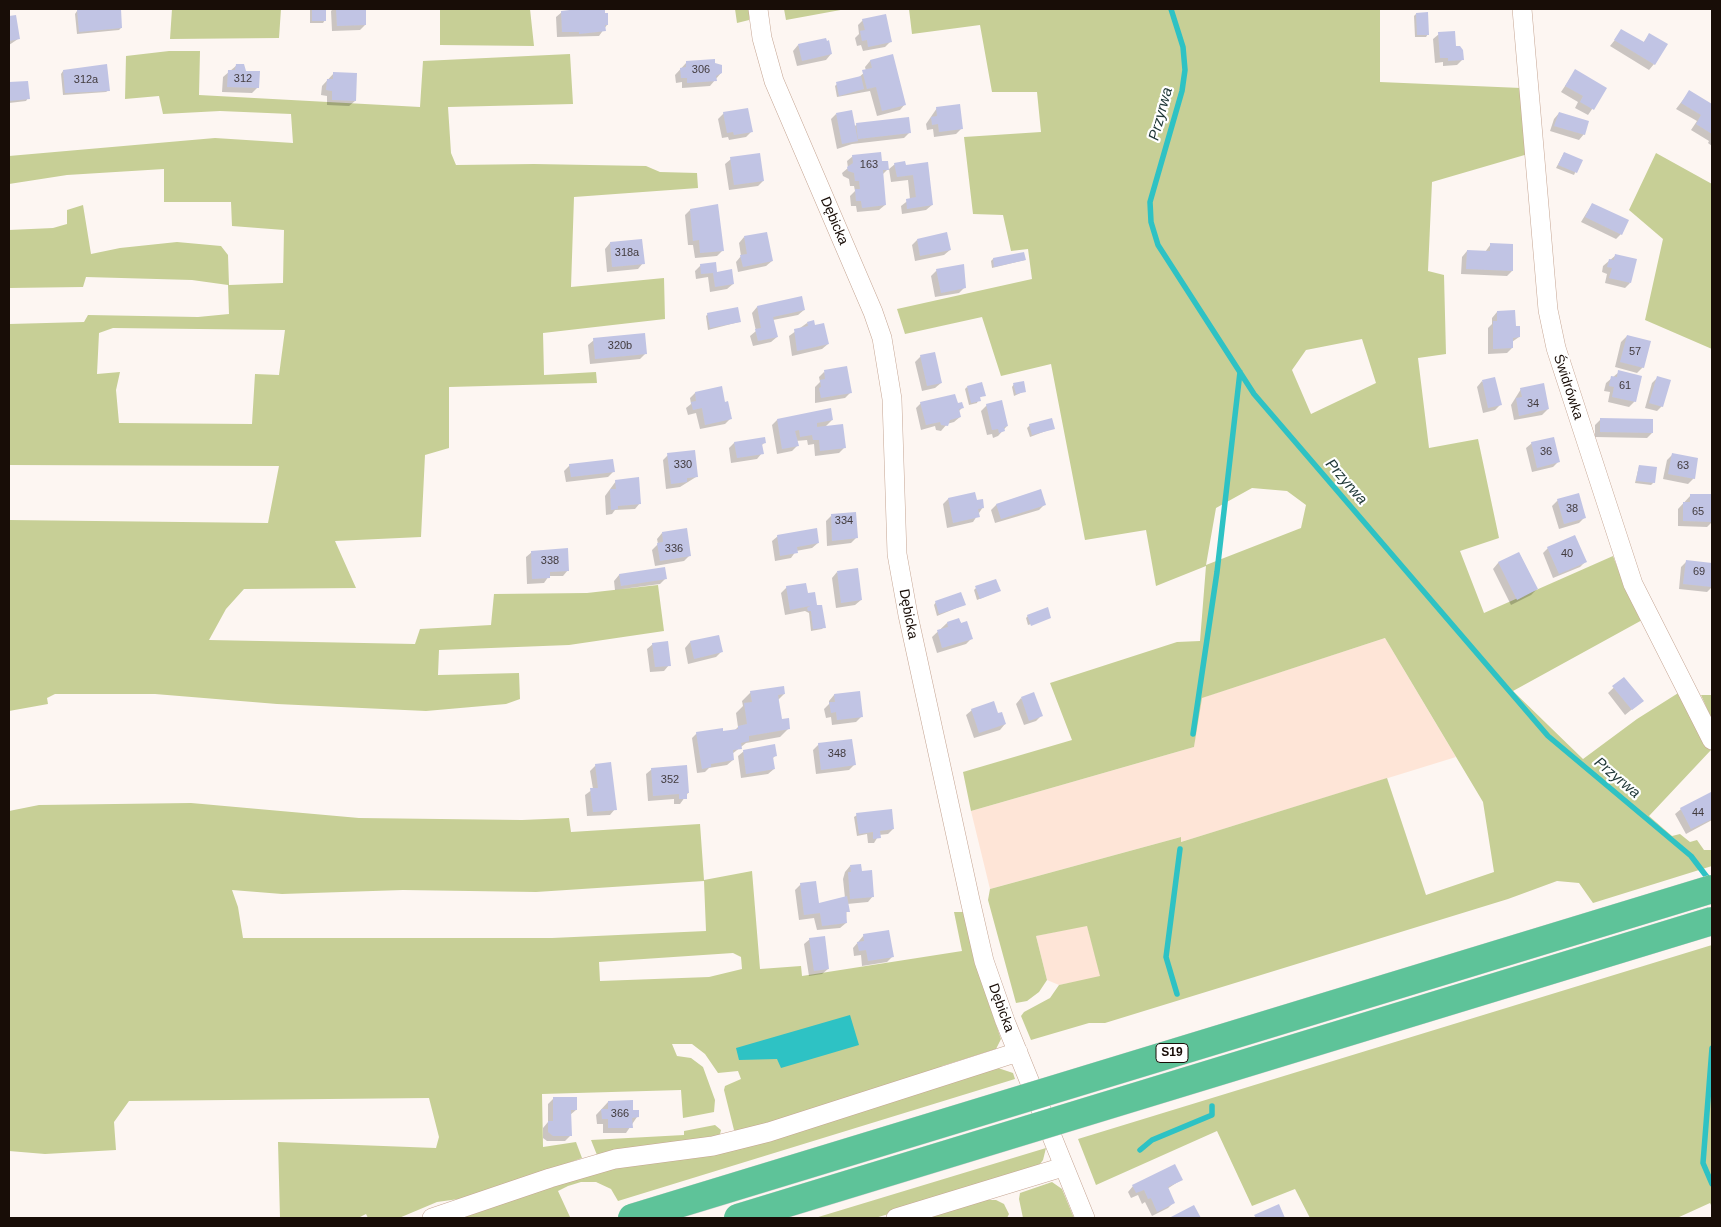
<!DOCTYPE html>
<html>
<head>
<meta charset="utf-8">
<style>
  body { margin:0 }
  #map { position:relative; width:1721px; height:1227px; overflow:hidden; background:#fdf6f2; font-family:Helvetica,sans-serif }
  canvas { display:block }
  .frame { position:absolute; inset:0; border:10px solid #180d07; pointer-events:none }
</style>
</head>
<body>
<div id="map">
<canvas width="1721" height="1227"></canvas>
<div class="frame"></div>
</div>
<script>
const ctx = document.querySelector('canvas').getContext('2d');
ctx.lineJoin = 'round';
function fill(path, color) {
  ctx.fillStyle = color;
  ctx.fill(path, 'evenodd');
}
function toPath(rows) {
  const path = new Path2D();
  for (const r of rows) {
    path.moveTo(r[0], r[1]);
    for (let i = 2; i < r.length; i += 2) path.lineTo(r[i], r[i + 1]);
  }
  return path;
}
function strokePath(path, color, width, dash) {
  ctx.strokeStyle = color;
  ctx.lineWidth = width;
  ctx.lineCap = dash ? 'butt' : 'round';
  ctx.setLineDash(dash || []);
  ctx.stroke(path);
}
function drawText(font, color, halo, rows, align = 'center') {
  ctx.font = font + ' Helvetica,sans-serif';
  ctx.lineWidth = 4.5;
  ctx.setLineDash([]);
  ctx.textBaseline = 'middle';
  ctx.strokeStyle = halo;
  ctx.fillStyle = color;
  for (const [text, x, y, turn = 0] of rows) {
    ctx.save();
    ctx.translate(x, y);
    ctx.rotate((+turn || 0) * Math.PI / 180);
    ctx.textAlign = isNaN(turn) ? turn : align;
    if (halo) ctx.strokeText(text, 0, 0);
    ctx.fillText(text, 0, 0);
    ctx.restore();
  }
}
const built = toPath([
  [1385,638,1456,757,1181,842,1181,837,990,889,971,811,1194,747,1201,698],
  [1087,925,1101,977,1059,985,1047,980,1036,936]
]);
const green = toPath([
  [172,9,281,9,279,38,170,39],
  [440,9,530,9,534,46,440,45],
  [735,9,749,9,749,20,737,23],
  [784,9,846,9,786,20],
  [909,9,1380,9,1380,82,1521,88,1528,154,1432,182,1428,271,1444,275,1446,354,1418,358,1429,448,1478,439,1499,538,1460,551,1484,613,1613,556,1625,587,1644,619,1513,691,1583,759,1637,719,1683,690,1711,750,1649,816,1672,836,1680,834,1690,842,1697,840,1704,850,1712,850,1712,866,1593,903,1579,883,1557,881,1508,899,1105,1023,1089,1023,1031,1040,1021,1016,1024,1012,1050,998,1059,985,1100,976,1087,926,1036,936,1047,980,1039,992,1027,1001,1016,1003,988,900,990,889,1181,837,1181,842,1387,778,1426,895,1494,872,1483,802,1385,638,1202,698,1194,747,971,811,963,772,1072,740,1050,683,1177,642,1200,641,1206,566,1156,586,1146,530,1085,540,1051,364,1001,376,982,317,905,334,897,309,1032,279,1028,249,1011,251,1003,215,973,214,964,137,1041,132,1037,92,992,92,980,25,912,34],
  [1362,339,1376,383,1311,414,1292,370,1306,350],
  [1252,488,1287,491,1306,505,1301,528,1206,565,1216,508],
  [169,51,200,51,199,95,420,107,423,61,570,54,573,104,448,107,451,153,456,165,534,164,646,166,660,172,697,173,698,188,574,197,571,287,664,278,665,319,543,333,544,375,596,372,597,383,449,387,449,448,425,455,421,537,335,541,356,588,244,589,226,609,209,640,415,644,420,629,491,625,494,594,587,593,658,585,664,631,569,645,439,650,438,675,519,673,520,699,506,704,426,711,277,704,155,694,55,694,47,698,48,704,9,711,9,520,268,523,279,466,9,465,9,324,84,322,88,315,198,317,229,314,228,285,192,280,86,277,83,287,9,288,9,230,53,228,67,224,67,210,83,205,91,254,120,248,177,242,221,246,228,255,229,285,283,283,284,230,232,226,231,202,164,202,164,169,67,175,9,184,9,156,215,138,293,143,291,114,220,111,163,114,159,96,125,99,126,56],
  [113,328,285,330,279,375,255,374,252,424,119,423,116,390,120,372,97,374,99,333],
  [1656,153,1712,184,1712,349,1645,320,1663,239,1629,210],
  [1701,695,1712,695,1712,720],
  [191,803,359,818,522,820,569,818,571,832,700,824,704,880,752,871,760,969,801,966,802,976,962,951,954,912,963,912,981,980,1001,1039,996,1049,942,1066,937,1074,740,1132,734,1130,724,1090,725,1086,741,1079,738,1071,718,1073,705,1054,692,1044,672,1044,677,1056,691,1058,703,1067,715,1100,714,1112,683,1118,681,1090,542,1094,543,1147,576,1142,582,1158,473,1197,437,1202,399,1218,368,1218,366,1214,358,1218,278,1218,280,1218,278,1142,436,1148,439,1137,429,1098,129,1101,114,1122,116,1150,45,1154,9,1151,9,811,39,805],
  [704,881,706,931,552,938,243,938,238,907,232,890,282,894,403,890,536,892],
  [733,953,741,957,742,969,709,977,600,981,599,962],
  [1712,945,1712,1207,1710,1203,1677,1218,1310,1218,1295,1189,1252,1206,1217,1131,1096,1185,1078,1139],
  [998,1068,1013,1073,1015,1079,618,1201,611,1189,596,1182,581,1182,568,1186,558,1191,570,1217,566,1218,454,1218,574,1177,844,1116],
  [715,1125,721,1130,719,1139,597,1155,591,1140,684,1135,684,1131],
  [1046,1148,1043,1160,1037,1168,943,1198,875,1218,815,1218],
  [1052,1182,1062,1189,1074,1218,1023,1218,1019,1199,1020,1193],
  [981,1200,996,1200,1004,1204,1009,1214,1007,1218,923,1218]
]);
const water = toPath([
  [850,1015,859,1045,781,1068,777,1059,739,1060,736,1048]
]);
const shadow = toPath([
  [104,9,119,9,121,28,119,30,77,34,75,14,77,11],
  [310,9,325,9,325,20,323,23,310,23],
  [333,9,365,9,365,25,360,30,332,31,331,11],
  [604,9,607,25,599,36,557,37,556,17,562,12],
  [1416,14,1428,34,1426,37,1415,37,1414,16],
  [15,17,18,39,9,45,9,18],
  [863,20,891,41,885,47,863,51,861,45,857,46,855,38,859,34,858,25],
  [1622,31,1643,43,1649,35,1654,64,1649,70,1610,46],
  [1439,34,1455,48,1463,59,1457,65,1443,66,1443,62,1435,63,1433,39],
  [798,45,831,54,826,60,797,66,793,51],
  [892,55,905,104,900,110,877,116,870,91,837,97,835,86,837,84,858,78,866,71,865,67,870,61],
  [686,63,714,64,721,73,710,86,682,88,682,82,676,83,675,75],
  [237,65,258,87,252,93,222,92,223,77],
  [63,71,109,90,106,92,63,95,61,74],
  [1575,71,1606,89,1588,115,1575,108,1578,102,1561,92],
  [334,73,355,101,349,106,327,105,327,96,321,95,322,86],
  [9,84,28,98,26,101,9,103],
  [1689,92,1712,106,1712,146,1708,143,1709,141,1691,130,1697,121,1676,109],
  [937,108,961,129,956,134,934,137,933,129,927,130,926,124],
  [724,113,751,132,746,137,729,140,728,137,722,138,718,119],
  [1559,113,1584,134,1579,140,1550,131,1554,119],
  [836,114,854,127,857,124,910,132,904,138,852,144,837,149,831,119],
  [1564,153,1581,160,1574,175,1556,168],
  [853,156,881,163,888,169,882,175,885,205,879,210,857,212,856,206,851,206,850,196,855,191,854,186,850,186,849,179,843,176,842,173,848,168,847,161],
  [731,159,763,181,758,186,729,190,725,164],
  [895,164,905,166,926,164,932,205,926,210,902,214,901,206,910,199,908,180,891,182,889,169],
  [1592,204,1621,234,1616,239,1581,222],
  [690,210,723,250,717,256,695,258,693,245,688,245,685,215],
  [744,237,772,261,766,266,738,272,736,262,741,256,739,243],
  [917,240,950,250,944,255,915,261,912,245],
  [610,243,643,263,638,269,607,272,605,249],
  [1491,244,1512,271,1507,276,1461,274,1462,257,1467,251,1485,252],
  [1616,255,1630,283,1625,288,1605,283,1607,274,1602,272,1603,266],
  [993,259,1025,260,992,268,991,261],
  [701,265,733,284,727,289,710,292,708,277,696,279,695,271],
  [963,265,965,287,959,293,935,297,931,276,937,270],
  [757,307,804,310,798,315,773,320,777,337,771,342,753,346,750,336,756,331,752,313],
  [1497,312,1515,328,1519,337,1512,342,1512,348,1507,353,1488,354,1488,328,1492,324,1492,318],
  [708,314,739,322,708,330,706,316],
  [807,323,814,326,828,344,822,349,792,356,789,336],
  [1627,336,1643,367,1637,373,1615,367,1621,342],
  [594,340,646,353,640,359,590,364,588,345],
  [921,356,941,383,935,388,922,391,915,362],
  [824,372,851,392,845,398,815,403,815,387,820,382,819,377],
  [1619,372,1635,401,1629,407,1608,402,1610,392,1604,391,1606,383],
  [1657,378,1662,406,1657,411,1645,408,1652,383],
  [1482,381,1500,405,1495,410,1483,413,1477,387],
  [1014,384,1025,391,1014,396,1012,387],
  [967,387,984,395,979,398,977,403,969,405,965,389],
  [1521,389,1548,409,1542,415,1514,420,1511,405],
  [695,393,724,403,731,418,725,424,700,429,696,413,688,415,686,408,691,404,690,398],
  [921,403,957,405,962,408,958,412,960,417,954,422,947,424,941,431,936,430,935,426,921,430,916,408],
  [987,405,1007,426,998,436,993,438,992,434,987,435,981,411],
  [1601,419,1652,433,1647,438,1595,437,1595,425],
  [777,420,832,420,825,427,844,448,839,453,815,456,814,444,808,445,807,440,796,441,797,446,792,451,777,454,772,425],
  [1030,425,1054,428,1030,437,1027,428],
  [765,442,761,446,762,453,757,459,731,463,729,448,734,443],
  [1532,443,1558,462,1553,467,1532,472,1526,448],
  [668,455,696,477,680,487,666,489,663,460],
  [1672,455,1694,478,1688,484,1663,479,1667,460],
  [570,465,613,472,608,477,566,482,564,471],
  [1639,466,1654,482,1651,485,1635,483],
  [616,481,640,503,635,509,615,510,612,514,606,515,605,496],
  [1691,495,1712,496,1712,522,1707,527,1678,526,1678,509],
  [948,499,976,502,983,507,973,522,947,528,943,504],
  [1558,500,1585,517,1579,523,1559,529,1552,506],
  [1045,504,1039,510,995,523,991,510,996,505],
  [831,516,856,538,851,543,827,546,826,521],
  [662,533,690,555,684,561,655,566,652,550,658,544,657,539],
  [778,536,818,543,812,548,796,551,791,558,775,561,772,541],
  [1548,548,1585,562,1580,567,1553,578,1543,553],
  [532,552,568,570,563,576,549,576,544,583,527,584,526,557],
  [1519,553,1537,589,1531,595,1511,605,1493,569,1498,563],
  [1686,562,1712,564,1712,587,1707,592,1679,589,1681,567],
  [837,572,861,600,855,605,836,608,832,578],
  [619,575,666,578,660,584,615,590,614,581],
  [787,587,807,594,816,605,824,627,822,629,811,631,809,613,805,611,785,615,781,593],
  [976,588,999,591,977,600,974,590],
  [936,602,964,605,937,616,934,605],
  [1028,616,1049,618,1028,625,1026,618],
  [959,620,972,638,966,644,937,653,932,637,947,623],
  [690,642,721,652,716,657,688,664,685,648],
  [653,644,669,665,664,671,650,672,647,649],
  [1624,678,1636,706,1625,715,1608,693],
  [751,692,784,694,778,700,781,720,789,728,780,737,746,743,732,754,733,760,727,765,709,768,705,772,697,773,692,738,697,733,734,731,738,727,736,713,743,706,742,701],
  [859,693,862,716,856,722,832,725,831,717,826,718,824,709,829,704,829,701,834,695],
  [1021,698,1041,716,1036,721,1024,725,1016,704],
  [972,710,997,715,1005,724,1000,730,974,738,966,715],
  [819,744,854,765,849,770,816,774,813,750],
  [744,751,775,756,772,759,774,769,768,774,741,778,738,756],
  [596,765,615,809,610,815,587,816,585,795,593,789,590,771],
  [652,769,688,793,680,804,674,804,674,799,648,801,646,774],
  [1710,794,1712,798,1712,820,1686,834,1675,814,1681,809],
  [857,815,893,829,888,834,879,835,874,843,868,843,867,834,857,836,854,817],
  [850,866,861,872,873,896,868,902,847,904,846,923,840,928,817,930,814,918,799,920,795,890,801,884,818,904,845,898,843,879,845,872],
  [864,935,892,957,887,962,862,966,861,955,854,956,853,948],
  [810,939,828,969,822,974,809,976,804,944],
  [553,1099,576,1110,570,1115,571,1135,565,1141,547,1141,543,1138,543,1128,548,1122,548,1104],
  [608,1102,632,1112,637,1117,626,1133,603,1133,603,1124,597,1124,596,1115],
  [1181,1180,1167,1189,1173,1203,1168,1208,1152,1216,1145,1202,1142,1204,1138,1195,1131,1198,1128,1192,1133,1186]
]);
const stream = toPath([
  [1171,9,1183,47,1185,70,1182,91,1150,202,1151,222,1158,245,1254,394,1548,736,1691,856,1710,881],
  [1193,734,1217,572,1240,372],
  [1177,994,1166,957,1180,849],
  [1712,1048,1703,1163,1712,1184],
  [1140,1150,1152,1140,1212,1115,1212,1106]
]);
const building = toPath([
  [91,9,121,9,122,28,79,32,77,10],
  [312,9,326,9,326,21,312,21],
  [336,9,366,9,366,25,337,26],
  [578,9,605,9,605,13,608,13,608,25,605,25,606,31,579,34,579,32,562,32,561,11],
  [1428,12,1429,35,1417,35,1416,13],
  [886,14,892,42,868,47,867,40,862,41,860,31,865,30,862,19],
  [16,15,20,39,9,41,9,16],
  [1621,29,1644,42,1649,33,1668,44,1655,65,1614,40],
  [1455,31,1456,46,1460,46,1463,50,1464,60,1448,61,1448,58,1440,58,1438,32],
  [826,38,827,41,829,40,832,54,802,61,798,44],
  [893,54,906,105,882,111,876,87,867,89,862,70,872,68,870,60],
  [715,59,715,63,722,65,722,73,716,76,717,81,687,83,687,78,681,78,680,68,686,67,686,61],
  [107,64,110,91,65,93,63,70],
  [236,64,244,64,246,71,260,71,259,88,227,87,228,70,235,70],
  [1575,69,1607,88,1594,110,1580,102,1583,96,1565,86],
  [333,72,357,73,356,101,332,100,332,91,326,90,327,79,333,79],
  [861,76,864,89,839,96,836,82],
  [28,81,30,99,9,101,9,82],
  [1689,90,1712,104,1712,134,1696,124,1701,115,1681,103],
  [960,104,963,129,939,132,938,124,932,125,931,117,937,116,936,107],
  [748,108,753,132,734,135,733,132,727,133,723,112],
  [852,110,858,141,842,144,836,113],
  [1559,112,1589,121,1585,135,1554,126],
  [909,117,911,133,858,139,856,123],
  [881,152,882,161,888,161,889,170,883,170,886,205,862,208,861,201,856,201,855,189,860,189,859,181,855,181,854,173,848,171,847,167,853,163,852,155],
  [1564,152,1583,160,1577,173,1558,165],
  [760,153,764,181,734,185,730,157],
  [905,161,906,165,928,162,933,205,907,209,906,199,916,197,913,175,897,177,894,163],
  [1592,203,1629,220,1622,235,1585,217],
  [718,204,724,251,700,253,699,240,693,241,690,209],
  [767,232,773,261,743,267,740,255,747,254,744,236],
  [947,232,951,250,920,256,917,239],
  [642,239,645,264,612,267,610,242],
  [1490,243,1513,244,1513,271,1466,269,1467,250,1490,251],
  [1024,252,1026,260,994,267,993,258],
  [1615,254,1637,259,1631,283,1609,278,1612,268,1607,267,1609,259,1614,260],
  [716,262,717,272,732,269,734,284,715,287,713,273,701,274,700,264],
  [964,264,966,288,941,293,936,269],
  [802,296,805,310,773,317,778,337,758,341,755,329,761,328,757,306],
  [738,307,741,322,710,328,707,313],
  [1515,310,1516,326,1520,326,1520,337,1513,338,1513,348,1493,349,1493,321,1497,321,1497,311],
  [814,320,815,325,824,323,829,344,797,351,794,329,808,326,807,322],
  [645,333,647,354,595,359,593,338],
  [1627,335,1651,341,1644,368,1620,362],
  [935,352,942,383,927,386,920,355],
  [847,366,852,393,821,398,819,388,821,387,820,380,825,379,824,370],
  [1618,370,1642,376,1636,402,1612,397,1614,387,1609,386,1611,376,1617,377],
  [1657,376,1671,380,1663,407,1649,403],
  [1495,377,1502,405,1488,408,1482,380],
  [1024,381,1026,392,1016,394,1013,383],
  [982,382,986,396,980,397,981,401,971,403,967,386],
  [1544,383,1549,409,1519,416,1516,398,1522,397,1520,388],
  [722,386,725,402,728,401,732,419,705,425,702,408,693,410,691,402,696,401,695,392],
  [955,394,958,403,962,402,964,408,959,409,961,417,950,420,948,426,941,425,940,422,926,425,920,402],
  [1002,400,1008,426,1004,427,1005,431,999,433,998,429,992,430,986,404],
  [831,408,833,420,817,423,817,427,843,424,846,448,820,451,819,440,813,440,812,435,800,437,799,430,795,431,799,446,782,449,777,419],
  [1052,418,1055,429,1032,435,1029,424],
  [1600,418,1653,419,1653,433,1600,432],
  [765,437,766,443,762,444,764,454,737,458,734,442],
  [1554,437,1560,462,1537,468,1531,442],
  [695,450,698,477,687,478,687,482,671,484,667,453],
  [1672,453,1698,458,1695,479,1668,474],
  [613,459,615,472,571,477,569,464],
  [1639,465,1657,467,1655,483,1636,481],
  [639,477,641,504,618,506,618,509,611,510,610,489,616,489,615,480],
  [1041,489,1046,505,1001,519,996,504],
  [975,492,977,500,983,499,984,508,978,509,980,517,953,523,948,498],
  [1579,493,1586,518,1564,524,1557,499],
  [1690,494,1712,494,1712,522,1683,521,1683,502,1690,502],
  [856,512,858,538,832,541,831,514],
  [687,528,691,556,660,561,657,543,663,542,662,532],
  [817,528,819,543,797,547,798,553,780,556,777,535],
  [1575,535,1587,562,1559,574,1547,547],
  [568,548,569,571,550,572,550,578,532,579,531,551],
  [1519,552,1538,589,1517,600,1498,562],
  [1686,560,1712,563,1712,587,1683,584],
  [665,567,667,579,621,586,619,574],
  [858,568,862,600,841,603,837,571],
  [996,579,1001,591,980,599,975,586],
  [806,583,808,593,815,592,817,605,822,605,826,628,813,629,811,611,808,611,807,608,810,606,790,610,786,586],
  [961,592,966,605,939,614,935,601],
  [1048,607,1051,618,1031,626,1027,615],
  [959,618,961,623,967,621,973,639,942,648,937,630,948,627,947,622],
  [719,635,723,652,694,659,690,641],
  [668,641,671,666,655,667,652,643],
  [1624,677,1644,701,1632,710,1612,686],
  [784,686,785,694,778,695,782,719,789,718,790,729,749,736,749,741,741,743,742,749,733,750,734,760,711,764,711,767,702,769,696,732,723,728,723,731,738,729,738,726,747,724,744,703,752,702,750,691],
  [860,691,863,717,837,720,836,712,831,713,829,702,835,702,834,694],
  [1034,692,1043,716,1029,721,1021,697],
  [994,701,998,713,1002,712,1006,724,979,733,971,709],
  [852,739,856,765,821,770,818,743],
  [775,744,777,756,773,757,775,769,746,774,743,750],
  [611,762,617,810,593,812,590,788,598,788,595,764],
  [687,765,689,793,687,793,687,799,679,799,679,794,653,796,651,768],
  [1711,792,1712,819,1691,829,1680,808],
  [892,809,894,829,880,831,881,838,873,839,873,832,859,834,856,813],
  [861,864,862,871,872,870,874,897,850,899,848,872,851,872,850,865],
  [816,881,819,903,847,896,850,912,846,912,847,923,822,926,820,913,804,915,800,883],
  [889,930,894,957,868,961,866,950,859,951,857,942,864,941,863,934],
  [825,936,829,969,814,971,809,938],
  [553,1097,577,1097,577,1110,571,1110,572,1136,553,1136,548,1132,548,1121,553,1121],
  [633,1100,633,1110,639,1110,639,1117,632,1118,633,1128,608,1128,608,1119,602,1119,601,1109,608,1109,608,1101],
  [1175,1164,1183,1180,1168,1187,1175,1203,1157,1212,1151,1198,1148,1199,1144,1190,1136,1193,1132,1185],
  [1279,1204,1285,1218,1256,1218,1254,1215],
  [1194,1205,1201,1218,1169,1218]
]);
const minor = toPath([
  [758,9,762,38,774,81,873,312,882,338,892,399,897,554,908,615,970,900,984,961,1005,1021,1085,1218],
  [1522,9,1548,310,1556,348,1633,584,1712,740],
  [432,1218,550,1178,615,1159,713,1146,769,1132,1018,1052],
  [896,1218,1063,1167]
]);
const highwayBridge = toPath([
  [632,1218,1712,889],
  [738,1218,1712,921]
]);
const numberNames = [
  ["306",701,70],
  ["312",243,79],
  ["312a",86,80],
  ["163",869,165],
  ["318a",627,253],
  ["320b",620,346],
  ["57",1635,352],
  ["61",1625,386],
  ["34",1533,404],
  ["36",1546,452],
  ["330",683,465],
  ["63",1683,466],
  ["38",1572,509],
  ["65",1698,512],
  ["334",844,521],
  ["336",674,549],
  ["40",1567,554],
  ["338",550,561],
  ["69",1699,572],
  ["348",837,754],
  ["352",670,780],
  ["44",1698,813],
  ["366",620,1114]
];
const shields = [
  [1172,1053,32]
];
const shieldNames = [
  ["S19",1172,1053]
];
const streetNames = [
  ["Dębicka",834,221,67],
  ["Świdrówka",1568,387,72],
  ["Dębicka",908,614,79],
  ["Dębicka",1001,1008,70]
];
const waterNames = [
  ["Przyrwa",1161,114,-75],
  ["Przyrwa",1346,482,49],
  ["Przyrwa",1617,778,40]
];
fill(built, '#fee5d7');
fill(green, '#c7cf96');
fill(water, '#2ec2c4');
fill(shadow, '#0003');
strokePath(stream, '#2ec2c4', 5.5);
fill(building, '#c1c4e4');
strokePath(minor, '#c5a593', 20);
strokePath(minor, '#fff', 19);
strokePath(highwayBridge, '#d5d3d2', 29, []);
strokePath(highwayBridge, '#5ec399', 28);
drawText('11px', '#423b3e', null, numberNames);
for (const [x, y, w] of shields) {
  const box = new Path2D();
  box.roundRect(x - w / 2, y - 9.5, w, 19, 4);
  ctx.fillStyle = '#fff';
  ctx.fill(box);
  strokePath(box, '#180d07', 1);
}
drawText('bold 12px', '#180d07', null, shieldNames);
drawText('14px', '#180d07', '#fff', streetNames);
drawText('italic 15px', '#213939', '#fff', waterNames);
</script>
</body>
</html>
